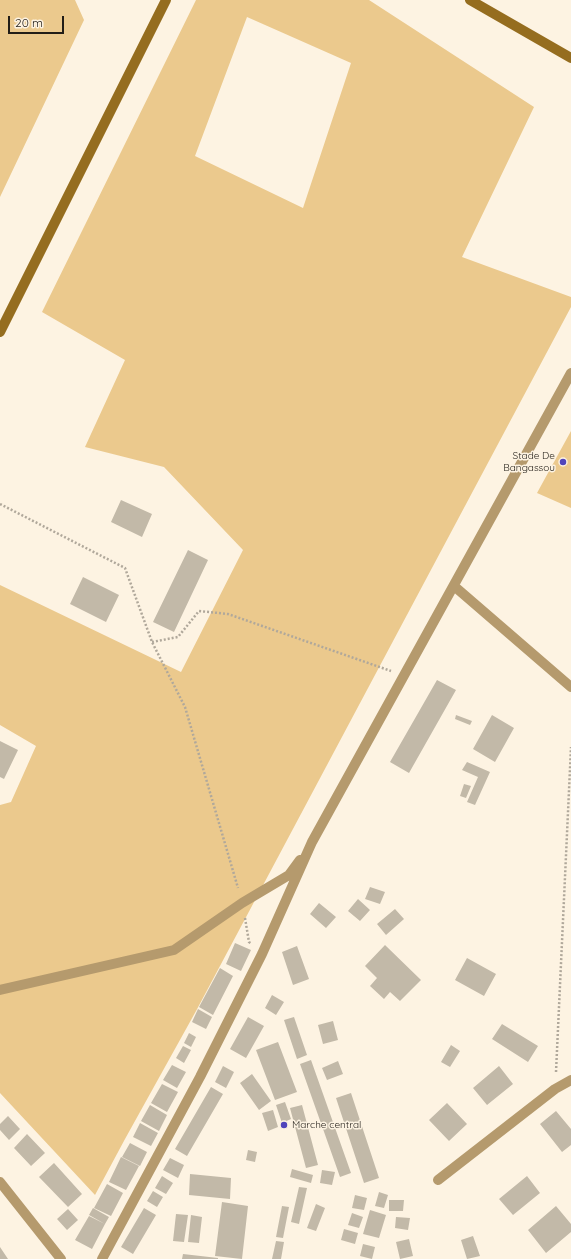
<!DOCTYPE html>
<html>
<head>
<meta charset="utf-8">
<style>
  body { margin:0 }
  #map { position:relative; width:571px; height:1259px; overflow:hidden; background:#fdf3e2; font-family:Quicksand,sans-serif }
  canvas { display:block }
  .scale { position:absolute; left:8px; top:16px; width:56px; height:18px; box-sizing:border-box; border:2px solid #211d17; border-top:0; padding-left:5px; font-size:12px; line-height:14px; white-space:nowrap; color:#211d17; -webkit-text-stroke:3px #fdf3e2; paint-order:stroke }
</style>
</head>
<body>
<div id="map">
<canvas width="571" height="1259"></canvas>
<div class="scale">20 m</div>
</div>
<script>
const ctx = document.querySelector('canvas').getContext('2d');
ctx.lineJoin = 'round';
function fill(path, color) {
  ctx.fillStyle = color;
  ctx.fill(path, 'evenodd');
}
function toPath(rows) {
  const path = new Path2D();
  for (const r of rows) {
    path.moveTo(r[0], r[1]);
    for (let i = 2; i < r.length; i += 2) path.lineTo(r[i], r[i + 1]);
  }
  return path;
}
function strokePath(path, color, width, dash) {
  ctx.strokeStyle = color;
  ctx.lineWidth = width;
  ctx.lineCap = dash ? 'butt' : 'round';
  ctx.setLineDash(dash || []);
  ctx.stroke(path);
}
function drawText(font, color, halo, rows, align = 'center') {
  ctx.font = font + ' Quicksand,sans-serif';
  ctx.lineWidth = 3;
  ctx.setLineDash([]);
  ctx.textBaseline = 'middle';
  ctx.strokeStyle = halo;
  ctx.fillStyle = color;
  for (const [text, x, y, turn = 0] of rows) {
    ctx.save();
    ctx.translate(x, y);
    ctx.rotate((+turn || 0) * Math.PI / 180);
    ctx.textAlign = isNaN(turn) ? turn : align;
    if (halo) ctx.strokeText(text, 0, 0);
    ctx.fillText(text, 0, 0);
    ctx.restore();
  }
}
const green = toPath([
  [0,0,75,0,84,20,0,197],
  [196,0,369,0,534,107,462,257,571,297,571,307,196,1011,125,1139,95,1195,0,1093,0,805,11,802,36,746,0,725,0,585,181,672,243,550,164,467,85,447,125,360,42,312],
  [247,17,351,63,303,208,195,156],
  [571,431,571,508,537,493]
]);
const building = toPath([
  [121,500,152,514,142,537,111,522],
  [188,550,208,560,174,632,153,622],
  [83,577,119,595,106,622,70,604],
  [437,680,456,690,409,773,390,762],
  [456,715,472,721,470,725,455,719],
  [492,715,514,728,495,762,473,749],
  [0,741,18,750,4,779,0,777],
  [467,762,490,772,475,805,467,802,478,777,462,770],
  [464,784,471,786,466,798,460,796],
  [370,887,385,892,380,904,365,899],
  [358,899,370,910,360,921,348,911],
  [319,903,336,917,326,928,310,914],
  [395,909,404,919,386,935,377,924],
  [235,943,251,950,241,971,226,964],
  [385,945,421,980,400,1001,390,992,384,999,370,986,377,978,365,966],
  [297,946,309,979,293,985,282,952],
  [467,958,496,974,484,996,455,980],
  [220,968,233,976,213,1015,199,1007],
  [272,995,284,1002,276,1015,265,1008],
  [198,1009,212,1017,206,1029,192,1022],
  [248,1017,264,1026,246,1058,230,1049],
  [294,1017,307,1055,297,1059,284,1020],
  [333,1021,338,1040,323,1044,318,1025],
  [502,1024,538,1046,528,1062,492,1039],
  [189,1033,196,1037,191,1047,184,1043],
  [278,1042,297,1092,275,1100,256,1050],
  [451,1045,460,1051,450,1067,441,1062],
  [183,1046,191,1050,184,1063,176,1058],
  [311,1060,351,1173,340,1177,300,1064],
  [338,1061,343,1074,327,1080,322,1068],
  [172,1065,186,1072,177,1088,163,1080],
  [223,1066,234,1072,226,1088,215,1082],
  [499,1066,513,1084,487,1105,473,1088],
  [252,1074,271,1101,259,1110,240,1083],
  [162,1084,178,1092,167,1112,151,1103],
  [211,1087,223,1094,187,1156,175,1149],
  [351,1093,379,1178,364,1183,336,1098],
  [285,1102,291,1119,282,1123,276,1105],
  [447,1103,467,1124,449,1141,429,1120],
  [150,1105,167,1115,159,1131,141,1121],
  [302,1105,318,1165,306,1168,290,1108],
  [273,1110,278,1127,268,1131,262,1113],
  [556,1111,571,1129,571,1145,562,1152,540,1124],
  [8,1116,20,1129,9,1140,0,1130,0,1124],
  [140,1123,158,1133,151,1146,133,1137],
  [27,1134,45,1153,31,1166,14,1148],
  [130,1143,147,1152,140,1166,122,1157],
  [248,1150,257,1152,255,1162,246,1160],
  [121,1157,139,1166,126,1190,109,1182],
  [170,1158,184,1165,178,1178,163,1170],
  [54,1163,82,1194,68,1207,39,1177],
  [292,1169,313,1175,311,1183,290,1177],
  [322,1170,335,1172,332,1185,320,1183],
  [190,1174,231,1178,230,1199,189,1195],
  [162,1176,173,1183,166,1194,155,1188],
  [527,1176,540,1193,513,1215,499,1199],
  [107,1184,123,1193,111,1216,94,1208],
  [299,1187,307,1188,299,1224,291,1222],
  [153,1191,163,1197,157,1207,147,1201],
  [379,1192,388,1195,384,1208,375,1206],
  [355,1195,367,1198,364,1210,352,1208],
  [389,1200,404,1200,403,1211,389,1211],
  [222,1202,248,1206,242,1259,215,1256],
  [316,1204,325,1208,316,1231,307,1228],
  [282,1206,289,1207,283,1238,276,1237],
  [556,1206,571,1224,571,1232,546,1253,528,1230],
  [93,1208,109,1217,105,1224,89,1215],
  [144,1208,156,1215,133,1254,121,1247],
  [68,1209,78,1220,67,1230,57,1219],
  [370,1210,386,1215,379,1238,363,1234],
  [352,1213,363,1217,359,1228,348,1225],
  [176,1214,188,1215,184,1242,173,1241],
  [191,1215,202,1217,199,1243,188,1242],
  [89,1216,105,1224,92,1249,75,1240],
  [396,1217,410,1218,408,1230,395,1228],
  [344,1229,358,1233,355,1244,341,1240],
  [473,1236,480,1256,467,1259,461,1240],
  [409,1239,413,1256,400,1259,396,1242],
  [276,1241,284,1242,281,1259,272,1259],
  [363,1244,375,1247,372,1259,360,1256],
  [0,1247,8,1259,0,1259],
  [183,1254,218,1258,218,1259,182,1259]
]);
const path = toPath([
  [0,504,125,568,152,642,185,707,238,888],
  [152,642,178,637,199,611,228,614,391,671],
  [245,918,249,942,252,944],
  [556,1072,571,747]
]);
const street = toPath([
  [454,586,571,687],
  [0,990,174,950,242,903,289,875,300,860],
  [438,1180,555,1089,571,1080],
  [0,1182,61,1259],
  [102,1259,200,1077,262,954,312,842,571,373]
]);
const secondary = toPath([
  [470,0,571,58],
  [0,332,166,0]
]);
const markers = [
  [563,462,4,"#5044bb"],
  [284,1125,4,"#5044bb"]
];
const poiNames = [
  ["Stade De",555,456],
  ["Bangassou",555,468],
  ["Marche central",292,1125,"left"]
];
fill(green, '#ebc98d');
fill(building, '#c2b9a8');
strokePath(path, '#b0a89b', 2.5, [2, 2]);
strokePath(street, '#b59a6d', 10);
strokePath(secondary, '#956d1f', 10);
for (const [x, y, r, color] of markers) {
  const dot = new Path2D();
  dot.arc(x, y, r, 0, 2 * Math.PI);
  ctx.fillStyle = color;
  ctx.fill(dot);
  strokePath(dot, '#fdf3e2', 1.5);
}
drawText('10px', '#211d17', '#fdf3e2', poiNames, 'right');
</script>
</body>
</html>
